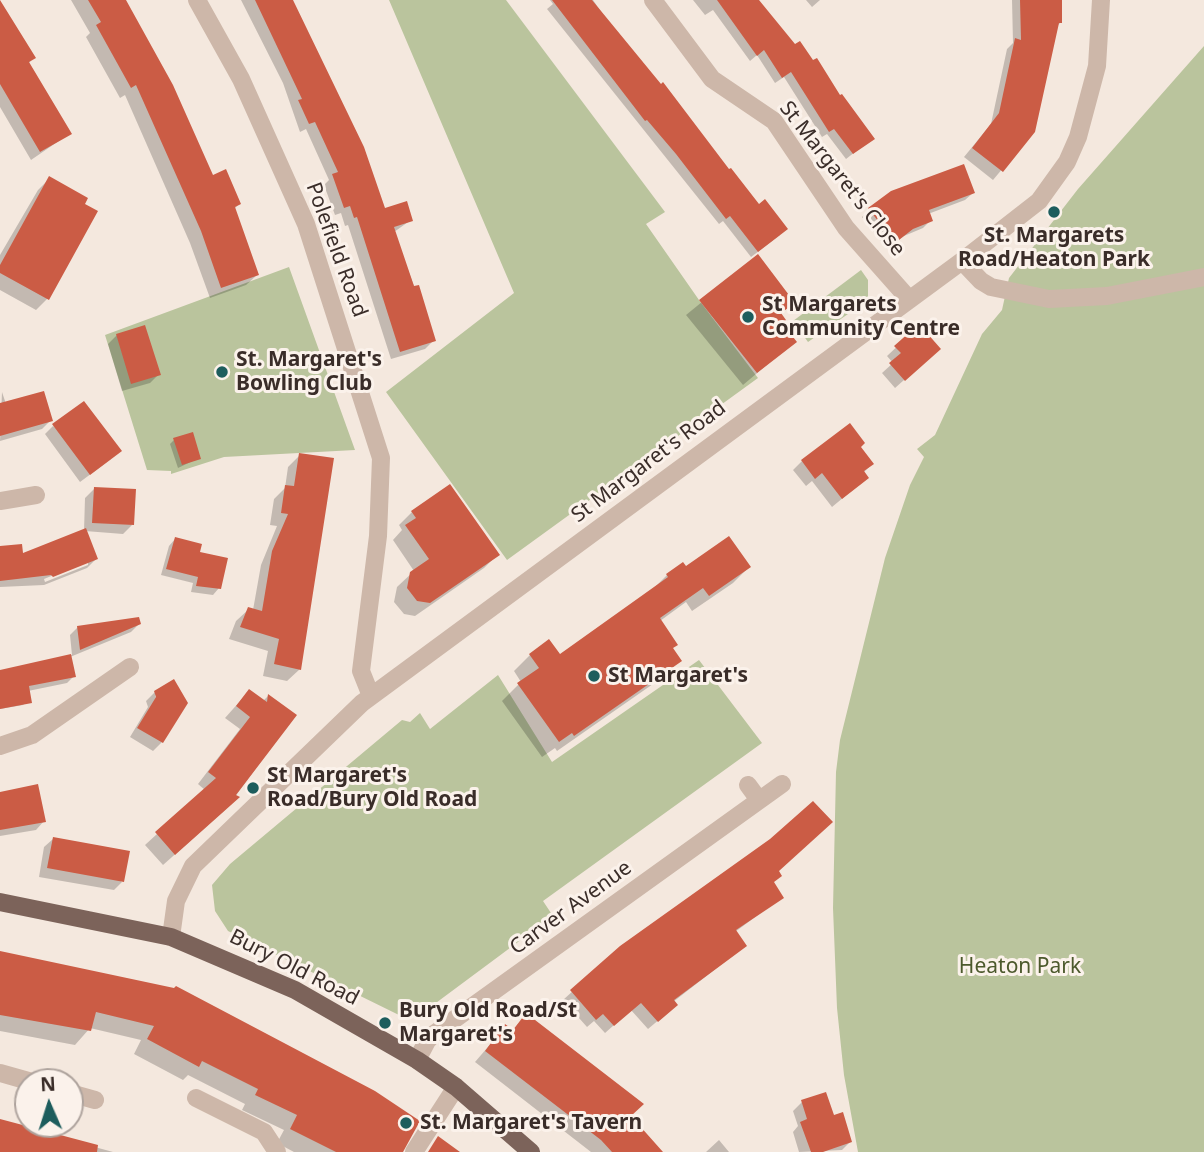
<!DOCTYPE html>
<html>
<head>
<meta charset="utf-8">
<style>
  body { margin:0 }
  #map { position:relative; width:1204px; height:1152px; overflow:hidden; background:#f4e8de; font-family:"Noto Sans",sans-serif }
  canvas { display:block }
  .north { position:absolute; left:14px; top:1068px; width:70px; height:70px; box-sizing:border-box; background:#fbf2eb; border:2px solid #aea39d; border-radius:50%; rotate:357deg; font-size:19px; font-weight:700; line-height:28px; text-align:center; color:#3a2d29 }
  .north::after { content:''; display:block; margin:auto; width:24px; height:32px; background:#1d5d5d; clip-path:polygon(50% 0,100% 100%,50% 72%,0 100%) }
</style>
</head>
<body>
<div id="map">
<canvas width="1204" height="1152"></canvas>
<div class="north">N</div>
</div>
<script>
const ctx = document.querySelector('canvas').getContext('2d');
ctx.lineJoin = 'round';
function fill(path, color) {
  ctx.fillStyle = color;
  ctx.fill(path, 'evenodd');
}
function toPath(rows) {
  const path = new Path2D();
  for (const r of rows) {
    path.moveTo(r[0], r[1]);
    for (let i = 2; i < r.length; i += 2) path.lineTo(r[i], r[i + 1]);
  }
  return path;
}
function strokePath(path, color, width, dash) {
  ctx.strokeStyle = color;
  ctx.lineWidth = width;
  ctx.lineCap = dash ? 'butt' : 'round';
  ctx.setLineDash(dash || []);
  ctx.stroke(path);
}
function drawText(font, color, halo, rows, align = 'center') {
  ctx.font = font + ' "Noto Sans",sans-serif';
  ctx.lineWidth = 6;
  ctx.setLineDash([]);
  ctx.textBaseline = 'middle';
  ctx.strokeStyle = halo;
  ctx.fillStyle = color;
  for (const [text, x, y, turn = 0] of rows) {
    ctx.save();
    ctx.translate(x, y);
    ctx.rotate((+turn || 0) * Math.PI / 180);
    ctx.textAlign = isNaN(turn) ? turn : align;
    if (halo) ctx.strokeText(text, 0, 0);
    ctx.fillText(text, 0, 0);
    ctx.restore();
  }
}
const green = toPath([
  [389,0,506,0,665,212,646,224,699,300,758,378,507,560,386,392,514,293],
  [1204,46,1204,1152,858,1152,844,1075,837,1008,833,908,836,772,840,740,885,558,910,485,924,457,917,449,935,435,982,334,1002,310,1009,278,1078,189],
  [289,267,355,450,224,457,171,474,171,471,147,470,105,335],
  [861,270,868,280,868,300,808,342,793,321],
  [699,660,762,743,543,901,553,916,417,1017,401,1016,228,931,215,911,212,885,230,864,402,720,410,722,420,713,430,729,498,675,552,762]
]);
const shadow = toPath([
  [71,0,124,0,212,177,239,204,234,209,257,275,246,285,210,298,190,243,125,95,120,98,86,37,90,33],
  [241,0,291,0,384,210,411,220,394,232,434,340,425,349,391,359,348,225,345,226,341,213,335,215,324,185,329,180,306,129,300,132,283,83],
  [550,0,593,0,617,35,780,235,751,257,723,221,719,224,547,9,553,4],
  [693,0,757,0,873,138,846,159,827,134,822,137,784,77,775,83,757,55,750,61,713,10,705,15],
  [806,0,820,0,812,7],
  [1012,0,1060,0,1061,22,1057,26,1034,131,993,180,964,157,991,124,1007,49,1013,43],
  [0,4,34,57,28,64,69,134,31,160,0,107],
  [49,179,47,299,36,310,0,290,0,255,38,190],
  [973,193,965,200,928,214,931,220,923,228,904,236,887,249,862,217,869,210],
  [757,257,792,302,780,315,780,324,794,342,743,385,686,315],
  [919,326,930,357,895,388,882,373,893,363,887,356],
  [117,335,159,374,150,383,122,391,108,344],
  [2,392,6,404,51,420,42,429,0,441],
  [53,426,111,459,80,482,45,434],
  [174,440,199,458,178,468,170,444],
  [859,447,872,464,863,473,867,478,832,507,812,481,806,486,793,470,802,461],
  [300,455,300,669,287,681,263,676,268,651,229,639,236,621,249,609,253,610,261,565,277,526,270,525,274,499,285,488,288,467],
  [94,489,132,525,123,534,85,531,96,559,87,568,44,585,0,587,0,548,22,555,84,531,85,498],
  [88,561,88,565,45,582,44,579],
  [412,512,497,555,484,568,415,616,404,614,394,602,397,587,414,571,393,540,402,530,399,525],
  [175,539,197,553,219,588,213,595,191,592,193,583,161,575,169,546],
  [749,567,733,583,692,611,686,602,660,621,679,661,663,677,557,751,555,748,542,757,502,701,521,682,514,671,530,655,549,642,559,656,653,589,667,575,686,568],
  [139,624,131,632,70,657,74,676,67,683,28,691,30,698,23,705,0,709,0,672,72,655,70,635,78,627],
  [249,691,263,701,268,696,294,716,226,809,163,865,145,845,205,790,198,784,240,729,225,718],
  [155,692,162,742,153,751,130,737,148,707,146,701],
  [0,797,44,821,36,830,0,836],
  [53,839,122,882,114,890,39,877,44,847],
  [777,872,773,883,782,897,735,932,745,946,673,1002,667,1013,648,1029,631,1010,605,1033,594,1021,587,1027,563,1000,621,947],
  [0,953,174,990,401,1152,294,1152,277,1143,284,1130,242,1110,245,1104,188,1075,183,1080,134,1054,141,1040,90,1028,75,1045,0,1031],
  [526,1015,629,1116,661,1152,591,1152,475,1062,506,1026,512,1031],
  [802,1102,833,1117,850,1142,842,1150,799,1152,793,1132,798,1126,793,1111],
  [0,1121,113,1152,0,1152],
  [719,1140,729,1152,706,1152]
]);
const building = toPath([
  [0,0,36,58,29,62,72,134,40,152,0,84],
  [88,0,126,0,173,85,213,175,226,169,241,204,235,207,259,275,221,288,201,231,136,85,131,88,96,25,101,22],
  [255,0,293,0,364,147,385,208,407,201,413,221,394,227,414,286,419,285,436,341,400,352,357,217,354,218,350,206,344,208,332,174,338,172,315,122,309,124,298,100,302,99],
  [552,0,592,0,661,84,663,82,729,169,731,168,759,204,765,199,788,229,758,252,730,216,726,219,676,154,647,120,645,121],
  [717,0,759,0,795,44,800,41,813,60,817,58,840,95,842,94,875,139,853,154,834,129,829,132,791,72,782,78,764,50,757,56],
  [1020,0,1062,0,1062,23,1059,23,1035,132,1003,172,972,148,999,113,1015,38,1021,40],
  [964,164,975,193,929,210,933,221,913,229,895,243,868,208,891,191],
  [49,176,88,198,85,204,98,211,49,300,0,273,0,265],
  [758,254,795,303,781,313,786,320,782,323,797,342,757,373,699,300],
  [919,324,941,349,905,381,889,363,901,353,894,346],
  [145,325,161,375,131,384,116,334],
  [44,391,53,421,0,436,0,403],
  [84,401,122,451,90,475,52,424],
  [850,423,865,443,861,447,874,464,864,471,869,478,842,499,822,473,815,479,801,460],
  [193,432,201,459,182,465,173,438],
  [299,453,334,458,301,670,274,664,279,639,240,627,248,607,262,611,272,551,288,514,281,513,285,485,294,486],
  [450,484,500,555,430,603,417,601,407,588,410,572,429,559,405,525,416,518,411,511],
  [94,487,136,489,134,525,92,523],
  [86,528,98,559,53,577,51,575,0,581,0,546,22,544,23,553],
  [729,536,751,567,709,596,703,588,660,618,678,645,673,648,682,661,574,736,572,733,559,742,517,683,539,668,529,654,549,639,560,654,668,577,666,574,683,562,686,566],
  [175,537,202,544,200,552,228,558,221,589,196,586,198,577,166,569],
  [139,617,141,624,80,650,77,626],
  [71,654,76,677,29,686,32,703,0,709,0,670],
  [174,679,188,703,163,743,137,728,156,697,154,691],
  [249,689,267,702,268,694,297,715,236,795,240,797,175,855,155,832,216,778,208,772,250,717,236,706],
  [38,784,46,822,0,830,0,792],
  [813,801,833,822,779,871,782,876,774,882,784,898,736,930,747,946,674,1000,678,1005,658,1022,641,1003,614,1026,603,1014,596,1020,570,990,620,946,770,839],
  [53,837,130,851,124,882,47,868],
  [0,951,174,988,176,986,375,1091,420,1121,403,1152,336,1152,290,1129,297,1115,255,1095,258,1089,202,1061,199,1067,147,1039,154,1026,96,1012,91,1031,0,1015],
  [526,1013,644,1104,631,1116,663,1152,612,1152,601,1140,485,1051,505,1024,513,1030],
  [826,1092,834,1115,843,1112,852,1142,823,1152,811,1152,800,1122,807,1119,801,1100],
  [0,1119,98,1145,97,1152,0,1152],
  [438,1136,460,1152,428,1152]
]);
const minor = toPath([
  [197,0,241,79,306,224,381,458,378,536,361,671,371,696],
  [653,0,712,79,774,121,846,228,908,298],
  [962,261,981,281,991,287,1049,299,1107,296,1204,277],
  [0,501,36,495],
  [0,746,32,735,130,667],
  [748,785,759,800],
  [171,937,176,901,193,866,362,703,962,261,1039,201,1067,162,1078,137,1097,66,1101,0],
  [417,1060,427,1041,434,1034,782,784],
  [0,1073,32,1082],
  [70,1093,95,1100],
  [196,1098,264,1132,277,1152],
  [414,1152,456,1087]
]);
const major = toPath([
  [0,902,171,937,295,990,417,1060,456,1087,531,1152]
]);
const markers = [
  [1054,212,7,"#1d5d5d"],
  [748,317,7,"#1d5d5d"],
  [222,372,7,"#1d5d5d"],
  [594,676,7,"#1d5d5d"],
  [253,788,7,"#1d5d5d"],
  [385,1023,7,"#1d5d5d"],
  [406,1123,7,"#1d5d5d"]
];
const streetNames = [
  ["St Margaret's Close",842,179,52],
  ["Polefield Road",336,250,70],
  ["St Margaret's Road",649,462,-37],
  ["Carver Avenue",571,908,-36],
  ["Bury Old Road",294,968,27]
];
const poiNames = [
  ["St. Margarets",1054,236,"center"],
  ["Road/Heaton Park",1054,260,"center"],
  ["St Margarets",762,305],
  ["Community Centre",762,329],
  ["St. Margaret's",236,360],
  ["Bowling Club",236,384],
  ["St Margaret's",608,676],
  ["St Margaret's",267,776],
  ["Road/Bury Old Road",267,800],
  ["Bury Old Road/St",399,1011],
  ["Margaret's",399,1035],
  ["St. Margaret's Tavern",420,1123]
];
const parkNames = [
  ["Heaton Park",1020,967]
];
fill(green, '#bac49d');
fill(shadow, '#0003');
fill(building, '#cb5c45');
strokePath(minor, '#cdb7a9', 18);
strokePath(major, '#7c635a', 18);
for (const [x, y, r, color] of markers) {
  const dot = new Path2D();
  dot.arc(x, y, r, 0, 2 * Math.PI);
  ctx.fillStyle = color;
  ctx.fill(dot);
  strokePath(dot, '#fbf2eb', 2.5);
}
drawText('21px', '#3a2d29', '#fbf2eb', streetNames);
drawText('bold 21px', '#3a2d29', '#fbf2eb', poiNames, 'left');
drawText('21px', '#4c592c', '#fbf2eb', parkNames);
</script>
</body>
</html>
